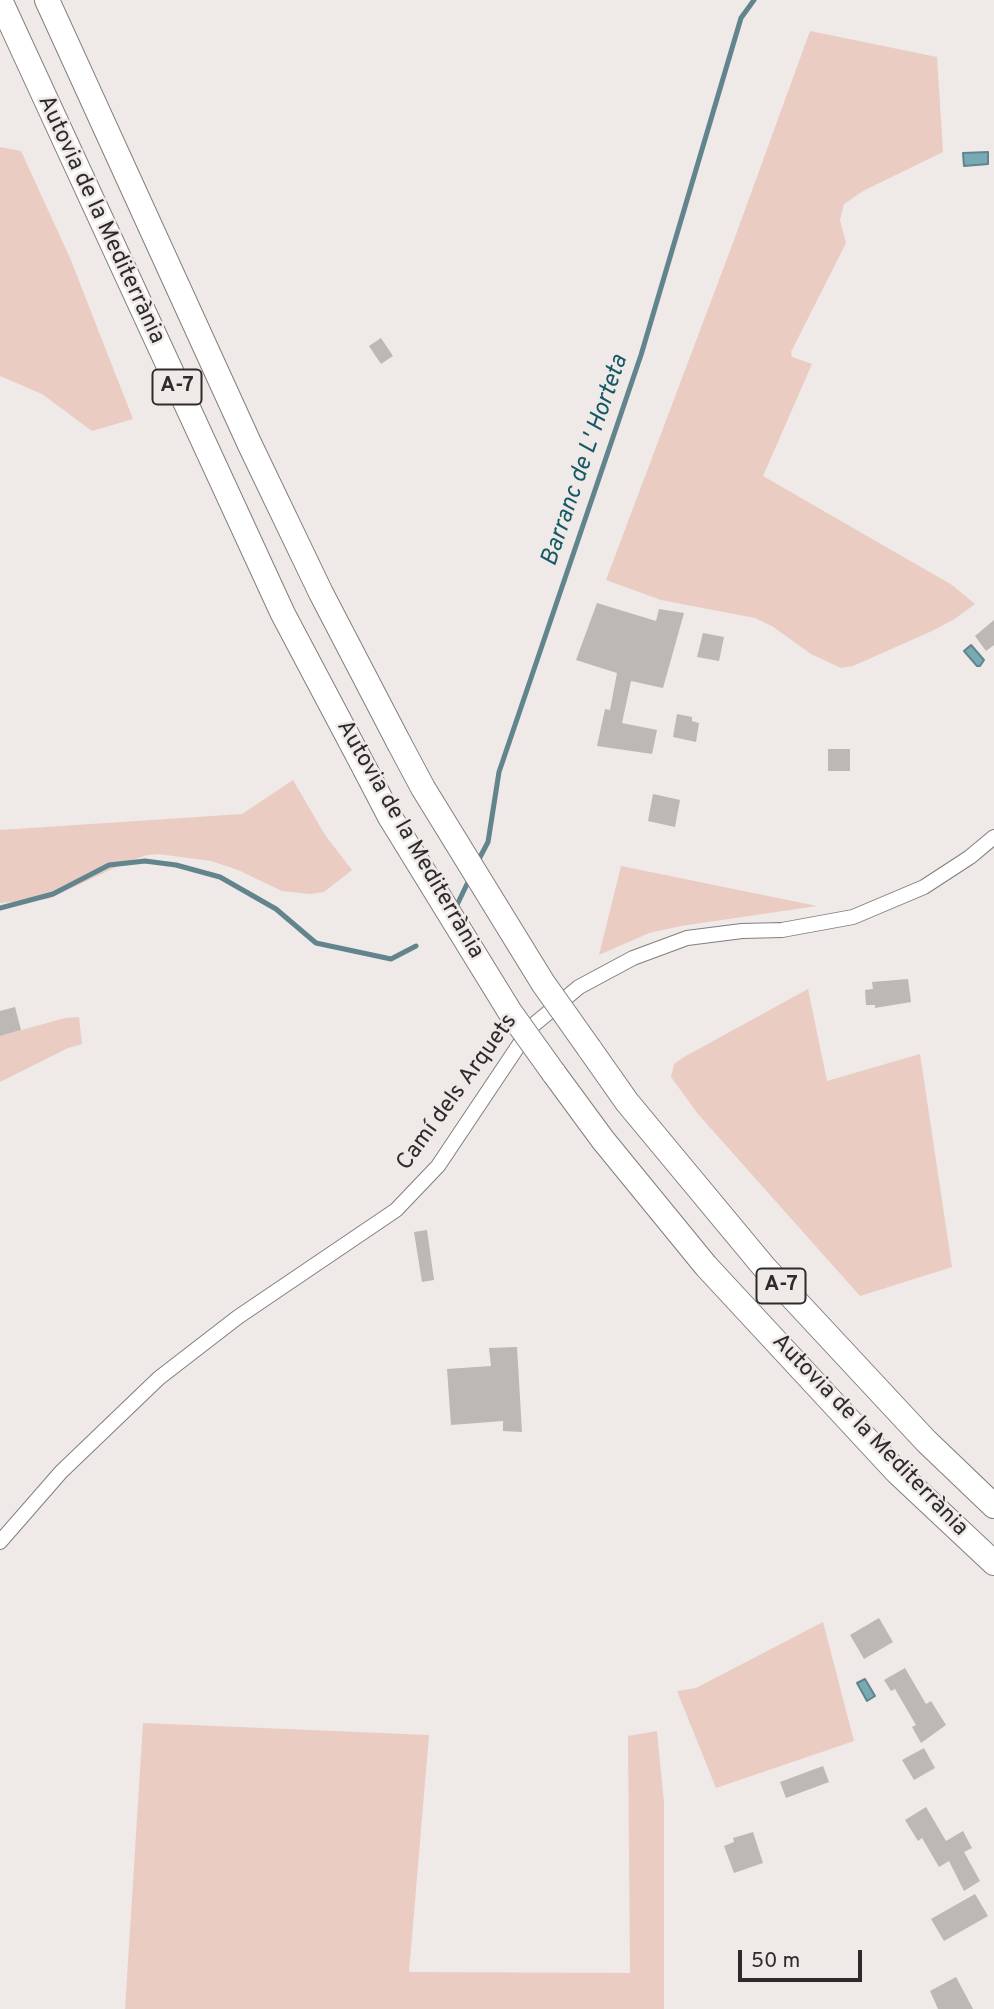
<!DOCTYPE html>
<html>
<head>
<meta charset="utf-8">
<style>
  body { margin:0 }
  #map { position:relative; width:994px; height:2009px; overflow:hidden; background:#efe9e7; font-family:Overpass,sans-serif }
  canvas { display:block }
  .scale { position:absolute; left:738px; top:1950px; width:124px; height:32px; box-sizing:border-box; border:4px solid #2e2c2b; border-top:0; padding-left:9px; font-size:21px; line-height:24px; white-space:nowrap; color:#2e2c2b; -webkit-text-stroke:5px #efe9e7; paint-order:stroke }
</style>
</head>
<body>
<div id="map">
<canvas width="994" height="2009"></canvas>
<div class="scale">50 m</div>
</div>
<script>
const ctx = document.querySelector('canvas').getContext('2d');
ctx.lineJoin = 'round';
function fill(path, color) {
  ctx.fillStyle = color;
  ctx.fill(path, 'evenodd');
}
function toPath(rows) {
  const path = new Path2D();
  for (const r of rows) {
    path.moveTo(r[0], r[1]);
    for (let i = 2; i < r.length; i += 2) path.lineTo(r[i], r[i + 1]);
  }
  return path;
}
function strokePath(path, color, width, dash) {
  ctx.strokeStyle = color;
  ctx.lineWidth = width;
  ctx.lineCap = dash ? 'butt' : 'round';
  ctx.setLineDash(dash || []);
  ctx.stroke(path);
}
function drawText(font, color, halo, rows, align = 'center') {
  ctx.font = font + ' Overpass,sans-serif';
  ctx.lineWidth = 5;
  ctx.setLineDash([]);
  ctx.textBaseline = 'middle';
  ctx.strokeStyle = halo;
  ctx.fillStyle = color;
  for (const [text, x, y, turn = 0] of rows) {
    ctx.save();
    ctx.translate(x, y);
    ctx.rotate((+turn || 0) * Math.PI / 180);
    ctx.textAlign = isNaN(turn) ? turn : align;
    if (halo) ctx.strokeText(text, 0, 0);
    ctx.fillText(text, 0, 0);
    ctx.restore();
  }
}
const green = toPath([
  [810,31,937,57,943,152,863,191,844,204,840,220,846,243,791,352,792,357,812,364,763,476,952,585,975,604,953,620,932,631,853,666,841,668,811,654,772,626,755,618,661,600,606,580,734,240],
  [0,147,21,151,70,258,133,419,92,431,42,394,0,376],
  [293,780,325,835,352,870,324,892,310,894,282,891,238,870,211,861,158,854,147,855,127,862,48,899,0,903,0,830,242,814],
  [621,866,817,906,681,926,649,933,599,955],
  [808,989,827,1081,920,1054,952,1267,860,1296,698,1114,671,1077,674,1064,684,1057],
  [79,1017,82,1044,68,1048,0,1082,0,1036,65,1018],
  [823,1622,854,1741,716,1788,677,1691,696,1688],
  [143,1723,429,1735,409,1972,630,1973,628,1736,657,1731,664,1803,664,2009,125,2009]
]);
const water = toPath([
  [988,152,988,164,964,166,963,153,988,152],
  [971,645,984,660,980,666,977,666,964,651,971,645],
  [865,1679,875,1696,867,1701,857,1683,865,1679]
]);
const stream = toPath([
  [478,861,488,842,499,772,641,355,741,18,754,0],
  [0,908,53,894,109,865,145,861,176,865,220,877,276,909,316,943,391,959,416,946],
  [455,909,469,880]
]);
const building = toPath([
  [381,338,393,356,381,364,369,346],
  [597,603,656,621,659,609,684,613,663,688,631,681,622,723,657,730,652,754,597,746,605,709,610,710,617,673,576,660],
  [994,620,994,645,986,651,975,636],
  [703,633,724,637,719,661,697,657],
  [677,714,692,717,692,721,699,723,696,742,673,737],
  [828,749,850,749,850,771,828,771],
  [653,794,680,800,675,827,648,821],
  [908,979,911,1002,875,1008,875,1005,866,1005,865,990,873,989,872,982],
  [15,1007,21,1030,0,1036,0,1011],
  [427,1230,434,1280,422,1282,414,1232],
  [517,1347,522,1432,503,1431,503,1421,451,1425,447,1369,491,1366,489,1348],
  [879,1618,893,1642,864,1659,850,1635],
  [905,1668,926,1704,931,1701,946,1725,921,1743,912,1727,916,1725,895,1689,891,1691,884,1680],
  [924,1748,935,1768,914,1780,902,1760],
  [823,1766,829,1782,786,1798,780,1782],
  [926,1807,946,1841,963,1831,972,1848,964,1852,980,1881,964,1891,949,1861,939,1867,922,1838,918,1841,905,1820],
  [753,1832,763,1863,734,1873,724,1846,734,1842,733,1838],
  [975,1894,988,1916,944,1941,931,1919],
  [956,1977,973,2009,938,2009,930,1991]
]);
const minor = toPath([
  [0,1542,61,1472,159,1378,238,1317,396,1210,438,1166,531,1027,579,987,633,958,687,938,742,931,782,930,853,917,924,887,970,857,994,837]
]);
const motorway = toPath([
  [0,0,283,614,365,769],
  [47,0,250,445,321,593,399,743],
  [589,1048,627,1102,764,1267,926,1441,994,1506],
  [553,1072,603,1140,706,1266,897,1472,994,1563]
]);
const motorwayBridge = toPath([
  [399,743,423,788,543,983,589,1048],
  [365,769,390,817,510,1012,553,1072]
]);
const shields = [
  [177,387,49],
  [781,1286,49]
];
const shieldNames = [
  ["A-7",177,387],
  ["A-7",781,1286]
];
const streetNames = [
  ["Autovia de la Mediterrània",100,220,65],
  ["Autovia de la Mediterrània",409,840,60],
  ["Camí dels Arquets",458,1093,-54],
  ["Autovia de la Mediterrània",869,1436,46]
];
const waterNames = [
  ["Barranc de L' Horteta",586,461,-71]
];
fill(green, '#eaccc3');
fill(water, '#78aab5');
strokePath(water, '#62848c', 2);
strokePath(stream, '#62848c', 5);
fill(building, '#bdb7b6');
strokePath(minor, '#837e7c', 16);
strokePath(motorway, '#837e7c', 26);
strokePath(minor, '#fff', 14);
strokePath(motorway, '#fff', 24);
strokePath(motorwayBridge, '#837e7c', 26, []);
strokePath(motorwayBridge, '#fff', 24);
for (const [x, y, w] of shields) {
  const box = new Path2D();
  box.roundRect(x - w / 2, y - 17.5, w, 35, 5);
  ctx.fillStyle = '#efe9e7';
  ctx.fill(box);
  strokePath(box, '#2e2c2b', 2);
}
drawText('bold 21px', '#2e2c2b', null, shieldNames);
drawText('23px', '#2e2c2b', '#efe9e7', streetNames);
drawText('italic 24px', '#155966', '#efe9e7', waterNames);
</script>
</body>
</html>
